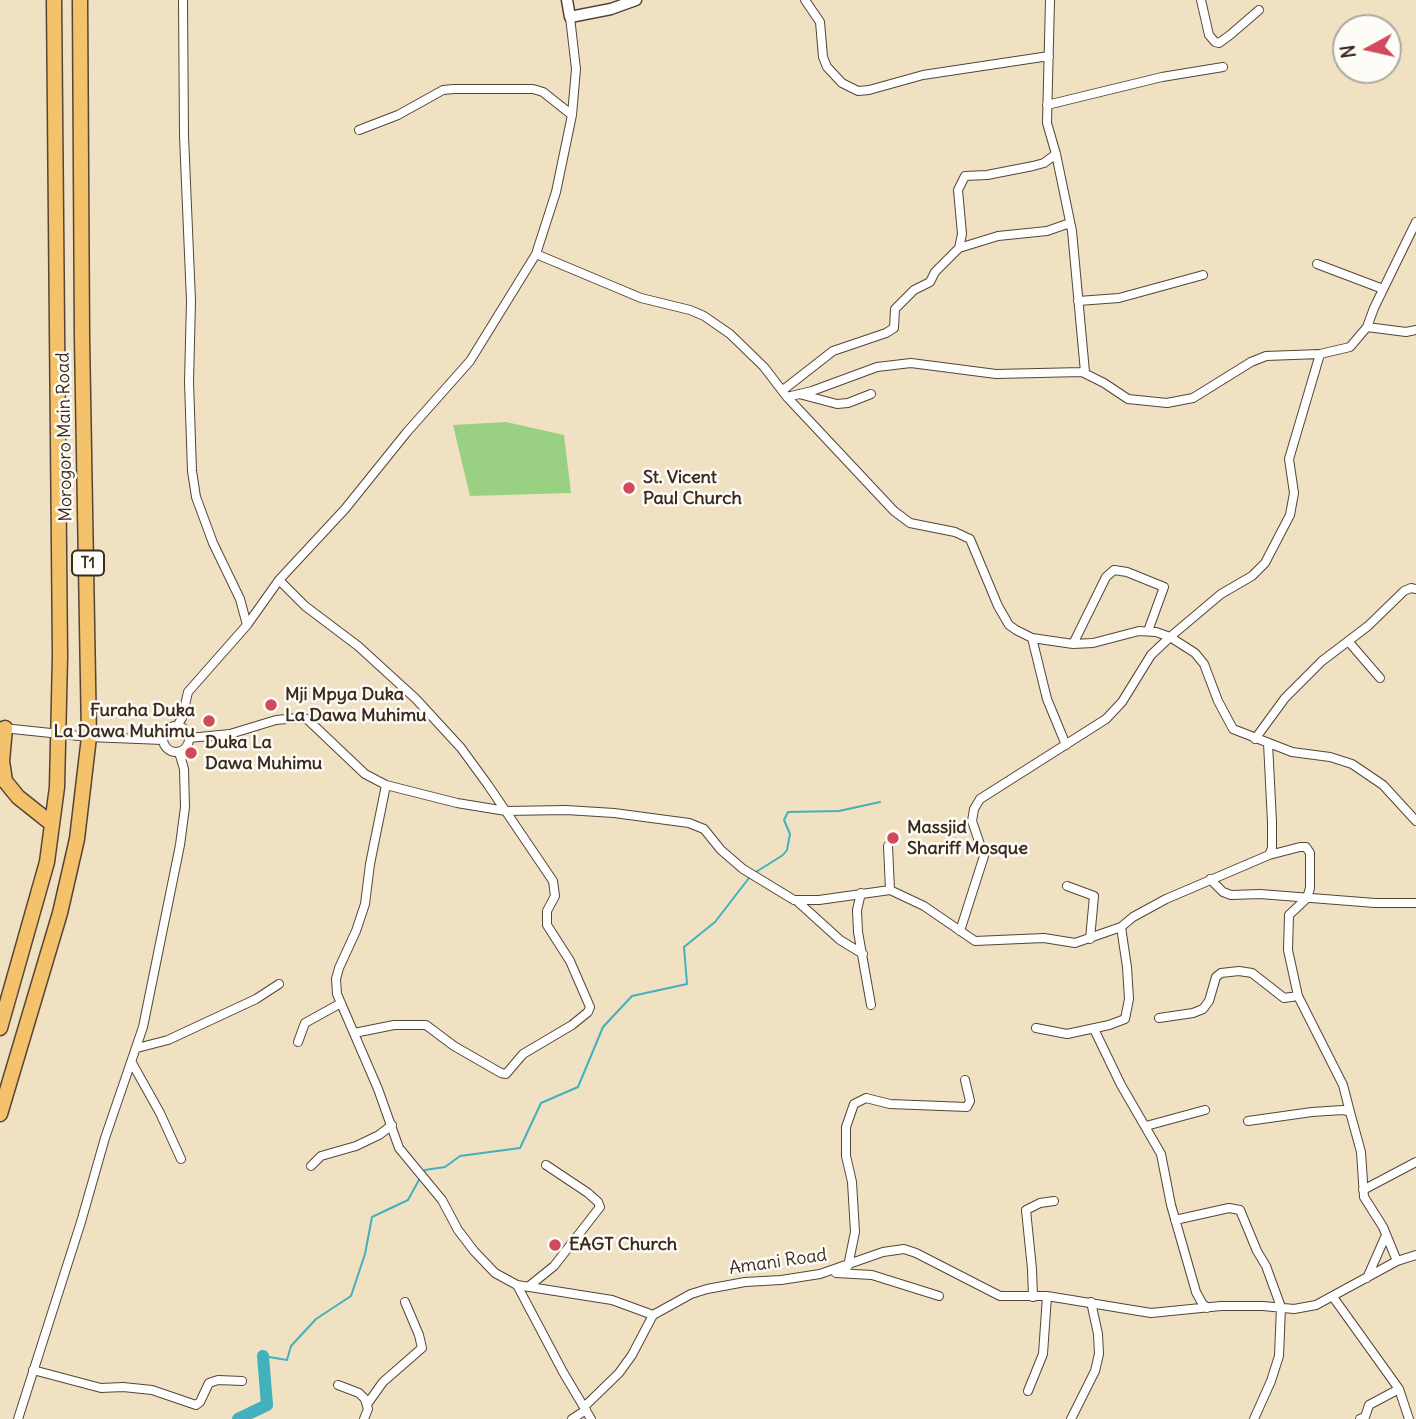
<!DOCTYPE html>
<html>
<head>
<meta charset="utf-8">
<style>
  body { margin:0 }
  #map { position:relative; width:1416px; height:1419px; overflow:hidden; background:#f0e1c3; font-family:Delius,sans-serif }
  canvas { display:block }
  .north { position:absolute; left:1332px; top:14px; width:70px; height:70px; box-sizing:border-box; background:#fdfcf7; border:2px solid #afa8a0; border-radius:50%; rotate:262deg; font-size:19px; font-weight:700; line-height:28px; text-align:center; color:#3b2a1e }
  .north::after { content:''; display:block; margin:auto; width:24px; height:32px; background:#d1495b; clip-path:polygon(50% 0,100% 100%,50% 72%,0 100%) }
</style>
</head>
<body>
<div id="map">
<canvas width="1416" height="1419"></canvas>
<div class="north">N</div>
</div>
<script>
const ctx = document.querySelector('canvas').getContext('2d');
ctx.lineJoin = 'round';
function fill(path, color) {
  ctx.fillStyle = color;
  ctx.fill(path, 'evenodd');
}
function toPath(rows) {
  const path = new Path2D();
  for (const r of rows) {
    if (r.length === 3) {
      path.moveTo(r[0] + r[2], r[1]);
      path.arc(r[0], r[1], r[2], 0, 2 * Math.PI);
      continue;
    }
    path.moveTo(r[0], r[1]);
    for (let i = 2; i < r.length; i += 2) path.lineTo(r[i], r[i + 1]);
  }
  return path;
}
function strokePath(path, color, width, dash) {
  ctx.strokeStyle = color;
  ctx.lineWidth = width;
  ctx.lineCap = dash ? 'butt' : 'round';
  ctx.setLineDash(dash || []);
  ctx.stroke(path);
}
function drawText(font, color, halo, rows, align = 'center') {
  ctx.font = font + ' Delius,sans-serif';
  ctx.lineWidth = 5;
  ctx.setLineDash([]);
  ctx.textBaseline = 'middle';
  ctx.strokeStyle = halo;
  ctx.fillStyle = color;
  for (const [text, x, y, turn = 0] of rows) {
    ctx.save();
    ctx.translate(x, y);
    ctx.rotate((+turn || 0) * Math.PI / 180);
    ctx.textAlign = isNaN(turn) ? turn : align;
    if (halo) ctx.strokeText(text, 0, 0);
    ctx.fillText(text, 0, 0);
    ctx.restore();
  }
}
const green = toPath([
  [506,422,564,435,571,493,470,496,453,425]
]);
const stream = toPath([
  [756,872,783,855,787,850,790,834,784,820,788,812,839,811,880,802],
  [423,1173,425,1170,445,1167,460,1156,520,1148,541,1103,578,1087,603,1027,632,996,687,984,684,947,715,922,749,878],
  [263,1356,287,1360,291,1346,316,1319,351,1296,365,1254,372,1217,408,1200,420,1178]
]);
const river = toPath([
  [238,1419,267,1405,263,1356]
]);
const minor = toPath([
  [183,0,184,136,191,301,189,382,192,471,196,497,213,543,240,599,247,625],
  [805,0,820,22,823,57,827,67,842,83,858,91,869,90,923,75,1049,56],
  [1050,0,1047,123,1056,154,1072,231,1085,372],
  [1201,0,1209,35,1215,42,1219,43,1230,35,1259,10],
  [1047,105,1162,77,1223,67],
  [359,130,398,115,443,90,454,89,533,89,543,92,572,115],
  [959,248,998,236,1047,231,1070,223],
  [536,254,641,298,690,310,704,316,730,334,764,367,787,397,894,511,910,523,955,532,970,539,998,606,1009,625,1016,630,1032,638,1073,644,1093,643,1139,631,1156,632,1170,637,1195,653,1204,664,1218,701,1233,729,1292,752,1330,757,1352,764,1383,785,1416,821],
  [1317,264,1383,289],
  [1078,301,1119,298,1203,275],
  [1367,327,1406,332,1416,330],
  [783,390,833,351,886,333,894,328,895,309,914,290,930,282,935,272,959,248,962,234,958,190,965,176,987,175,1033,166,1044,163,1056,154],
  [799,394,837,404,848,403,871,394],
  [787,397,812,391,877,367,911,363,996,374,1082,372,1104,383,1128,399,1167,403,1193,398,1251,362,1266,356,1320,354,1350,347,1367,327,1374,308,1416,222],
  [279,580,305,606,358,646,416,699,461,748,488,785,553,881,555,896,547,911,547,925,570,961,590,1007,588,1012,572,1025,523,1054,506,1074,501,1073,454,1046,426,1025,394,1025,354,1033],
  [1032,638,1047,699,1066,745],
  [1348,641,1380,678],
  [1073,644,1106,577,1114,570,1127,572,1164,587,1148,631],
  [176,739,13],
  [177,726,182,718,188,692,247,625,279,580,345,509,407,432,470,361,536,254,556,192,572,115,576,69,570,17],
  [3,728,89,737,163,740],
  [189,738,230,734,276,720,298,718,307,719,365,774,386,785,457,803,506,811,566,810,614,813,689,823,704,829,721,850,743,869,794,900,819,900,890,890,924,906,975,941,1044,938,1075,943,1121,927,1133,917,1166,899,1269,855,1272,848,1272,822,1268,743],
  [1255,739,1285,698,1322,661,1368,626,1404,591,1411,588,1416,589],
  [386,785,370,864,365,904,356,931,339,968,336,979,337,994,378,1089,399,1148,442,1200,458,1230,474,1251,495,1273,517,1285,612,1300,653,1315,691,1294,707,1289,745,1282,781,1280,820,1274,883,1252,904,1249,916,1253,1000,1296,1047,1296,1151,1313,1221,1306,1263,1306,1294,1309,1316,1305,1397,1261,1416,1255],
  [888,846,890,890],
  [1269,855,1300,847,1306,847,1310,853,1310,888,1307,898,1289,915,1288,950,1298,996,1343,1085,1350,1112],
  [1210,879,1223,892,1231,895,1260,894,1375,903,1416,903],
  [1067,886,1094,896,1090,939],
  [861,893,857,910,858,932,871,1005],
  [797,901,840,940,863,954],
  [960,931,984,856,972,821,974,809,980,799,1106,719,1122,702,1151,655,1170,637,1221,594,1252,576,1265,563,1290,515,1294,493,1289,459,1320,354],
  [1159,1018,1193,1013,1203,1009,1209,1001,1216,977,1221,973,1239,971,1252,973,1284,998,1298,996],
  [1036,1028,1067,1034,1109,1025,1125,1019,1129,999,1127,967,1121,927],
  [1094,1029,1121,1085,1161,1154,1171,1205,1196,1292,1202,1303,1207,1308],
  [298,1042,305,1023,341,1003],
  [137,1048,168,1040,256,999,279,984],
  [132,1063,160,1113,181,1159],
  [1248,1121,1312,1112,1343,1110,1350,1112,1361,1152,1364,1197,1383,1227,1397,1261],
  [1146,1126,1205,1110],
  [311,1166,321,1156,356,1146,379,1135,392,1125],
  [1363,1190,1416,1162],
  [1175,1220,1229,1208,1240,1210,1257,1251,1266,1266,1281,1307,1279,1356,1271,1381,1254,1419],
  [848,1266,855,1232,852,1182,846,1156,846,1127,854,1104,866,1098,890,1104,967,1107,970,1101,965,1080],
  [836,1273,872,1275,939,1296],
  [1367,1278,1386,1235],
  [517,1285,563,1372,591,1419],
  [528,1287,554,1266,600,1207,598,1202,588,1193,546,1165],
  [1033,1297,1032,1269,1026,1210,1040,1203,1054,1201],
  [1333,1297,1399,1389,1409,1419],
  [33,1370,101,1388,123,1387,152,1390,196,1405,200,1402,209,1383,218,1380,242,1381],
  [338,1385,359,1393,365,1399,368,1409,364,1419],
  [1028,1391,1043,1354,1047,1296],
  [368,1403,383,1382,422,1348,419,1335,405,1302],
  [584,1407,619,1373,632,1355,653,1315],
  [18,1419,81,1222,105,1138,143,1027,180,845,185,807,184,769,179,752],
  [572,1419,586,1410],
  [1071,1419,1095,1371,1099,1354,1098,1334,1091,1302],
  [1360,1419,1365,1417,1369,1405,1399,1389]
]);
const tertiary = toPath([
  [567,0,570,17,611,9,636,0]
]);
const trunk = toPath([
  [5,728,2,761,5,781,18,797,52,824],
  [0,1028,47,862,57,787,60,656,54,0],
  [0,1114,60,913,77,839,89,737,82,338,80,0]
]);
const markers = [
  [629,488,7,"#d1495b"],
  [271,705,7,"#d1495b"],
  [209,721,7,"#d1495b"],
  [191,753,7,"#d1495b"],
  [893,838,7,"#d1495b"],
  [555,1245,7,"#d1495b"]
];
const shields = [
  [88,563,32]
];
const shieldNames = [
  ["T1",88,563]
];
const streetNames = [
  ["Morogoro Main Road",65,437,-91],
  ["Amani Road",778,1262,-8]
];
const poiNames = [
  ["St. Vicent",643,478],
  ["Paul Church",643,499],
  ["Mji Mpya Duka",285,695],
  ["La Dawa Muhimu",285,716],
  ["Furaha Duka",195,711,"right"],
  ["La Dawa Muhimu",195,732,"right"],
  ["Duka La",205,743],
  ["Dawa Muhimu",205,764],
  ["Massjid",907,828],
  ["Shariff Mosque",907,849],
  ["EAGT Church",569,1245]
];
fill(green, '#9ad082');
strokePath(stream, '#42b1bd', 2);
strokePath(river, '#42b1bd', 12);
strokePath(minor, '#564537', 10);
strokePath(tertiary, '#564537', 13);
strokePath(trunk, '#564537', 17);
strokePath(minor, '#fff', 8);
strokePath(tertiary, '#fff', 10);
strokePath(trunk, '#f3c26a', 14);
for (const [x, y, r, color] of markers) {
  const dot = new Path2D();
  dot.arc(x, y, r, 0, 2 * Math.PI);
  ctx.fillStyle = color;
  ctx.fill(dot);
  strokePath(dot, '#fdfcf7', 2.5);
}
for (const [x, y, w] of shields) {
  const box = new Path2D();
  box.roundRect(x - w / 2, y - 12.5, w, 25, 5);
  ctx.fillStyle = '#fdfcf7';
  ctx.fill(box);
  strokePath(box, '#3b2a1e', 2);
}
drawText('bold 16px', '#3b2a1e', null, shieldNames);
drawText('18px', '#3b2a1e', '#fdfcf7', streetNames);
drawText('bold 18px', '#3b2a1e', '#fdfcf7', poiNames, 'left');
</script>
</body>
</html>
